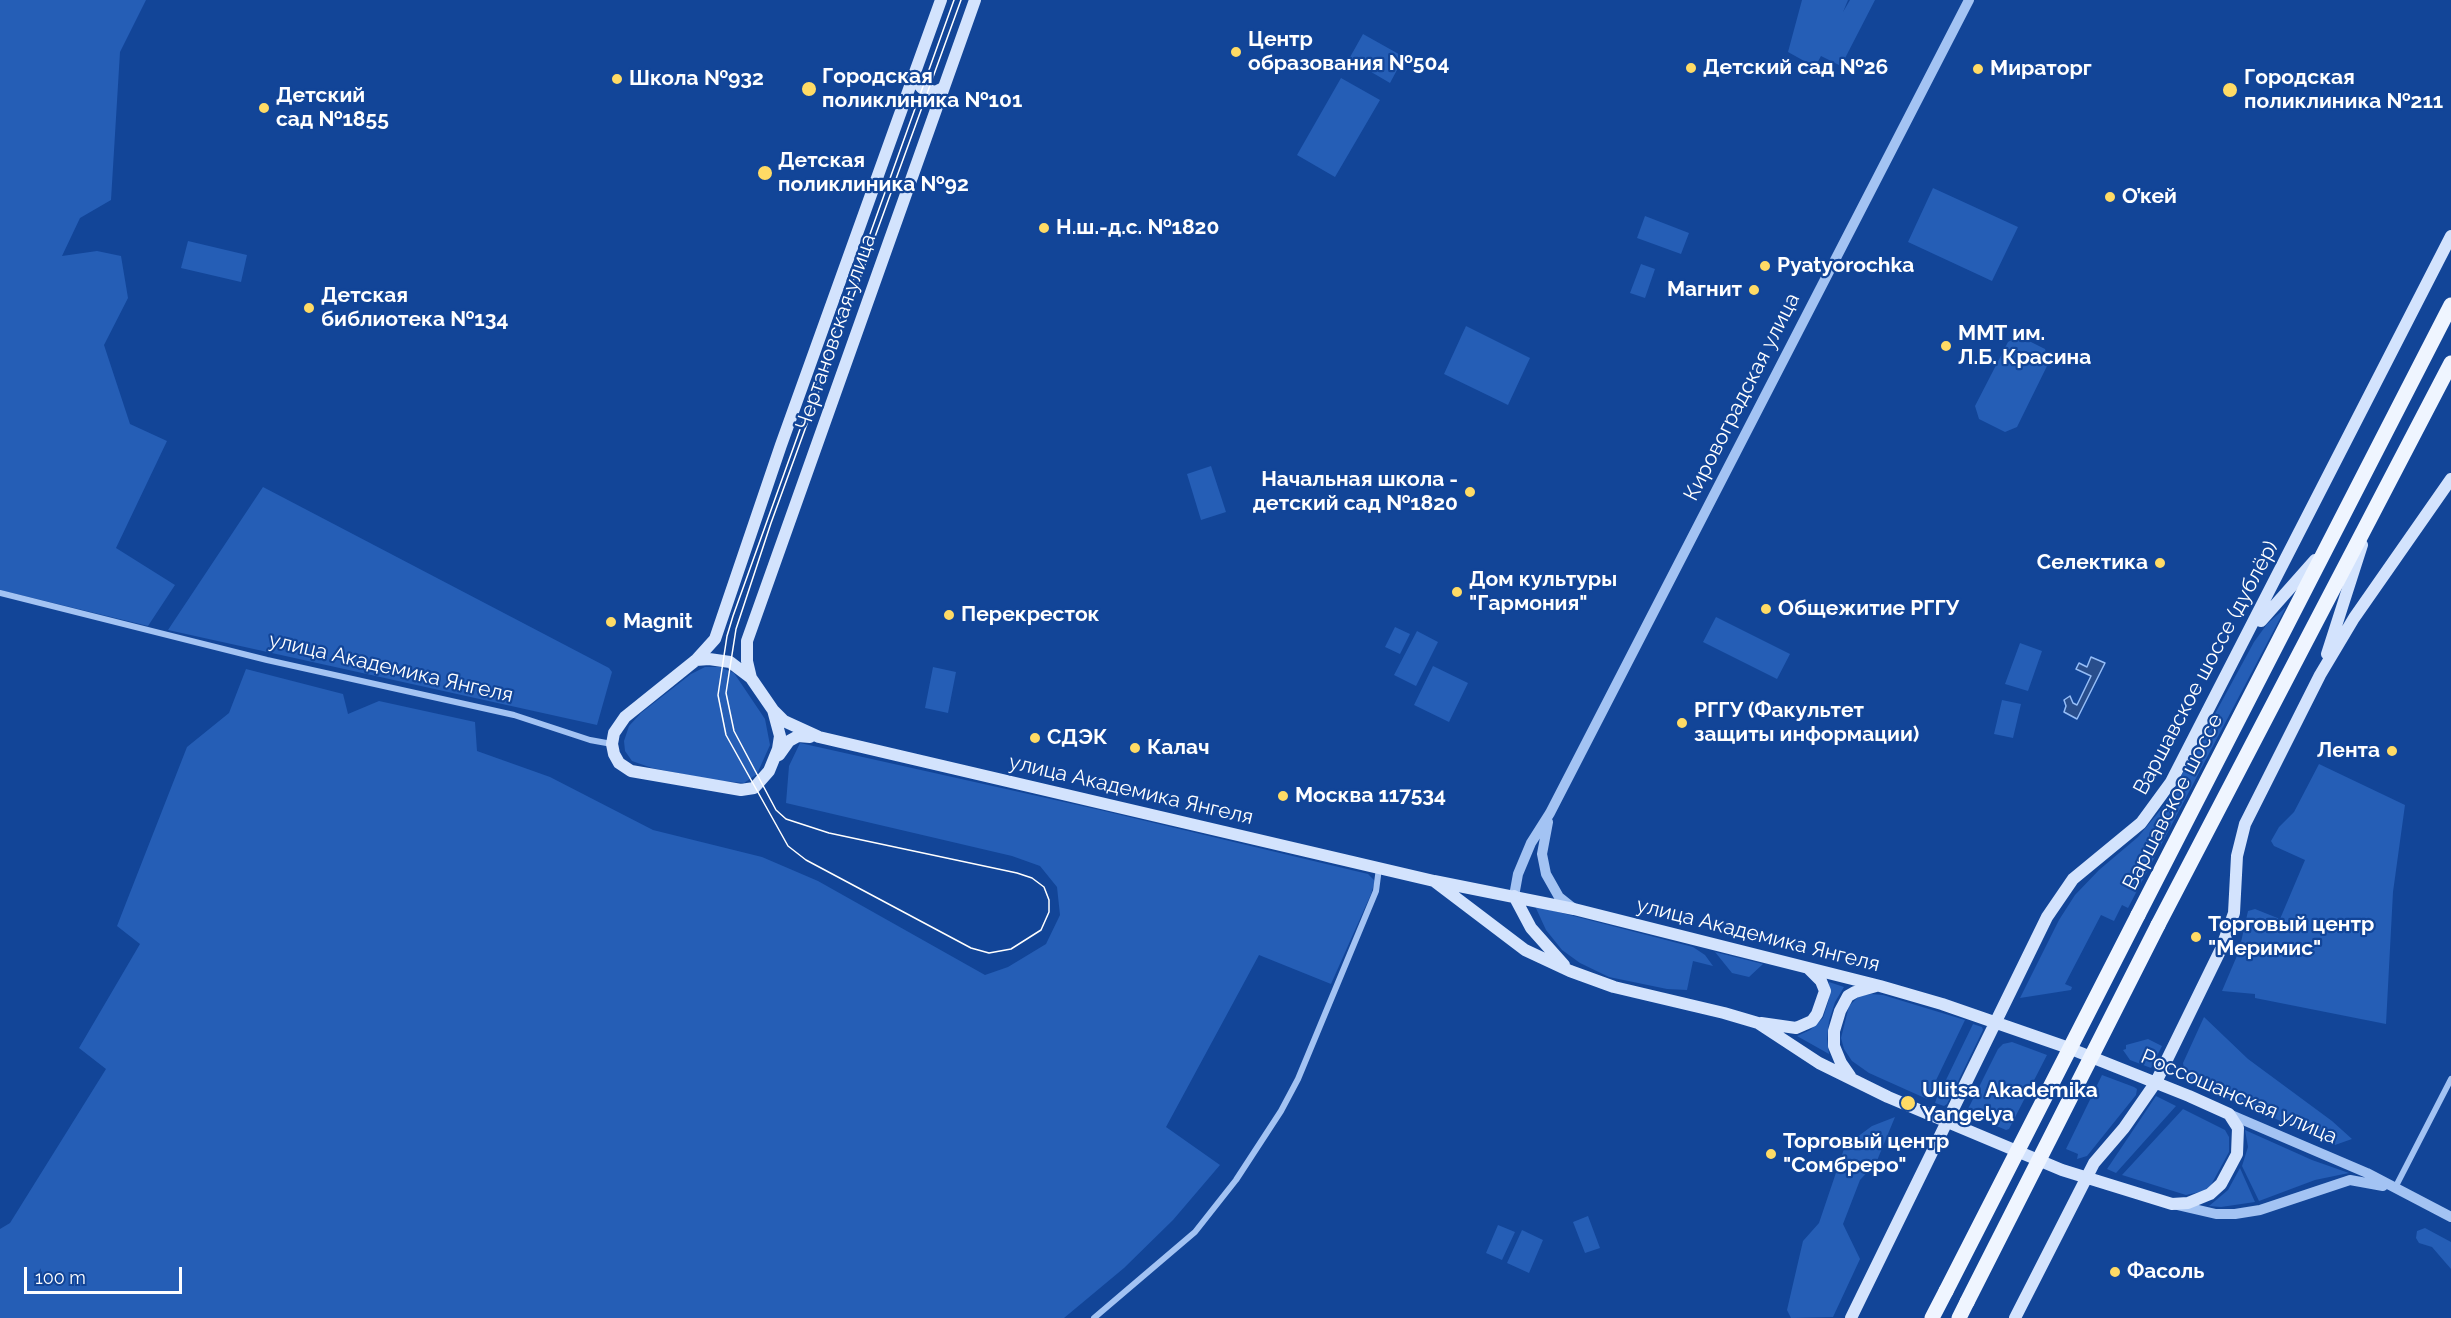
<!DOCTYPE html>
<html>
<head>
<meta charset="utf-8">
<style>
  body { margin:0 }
  #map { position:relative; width:2451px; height:1318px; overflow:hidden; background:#124598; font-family:Raleway,sans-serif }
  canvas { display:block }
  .scale { position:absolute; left:24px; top:1267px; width:158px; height:27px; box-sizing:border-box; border:3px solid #fff; border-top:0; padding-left:8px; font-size:18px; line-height:21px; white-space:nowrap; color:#fff; -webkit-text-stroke:4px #124598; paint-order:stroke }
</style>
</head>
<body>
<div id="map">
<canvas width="2451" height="1318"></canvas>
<div class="scale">100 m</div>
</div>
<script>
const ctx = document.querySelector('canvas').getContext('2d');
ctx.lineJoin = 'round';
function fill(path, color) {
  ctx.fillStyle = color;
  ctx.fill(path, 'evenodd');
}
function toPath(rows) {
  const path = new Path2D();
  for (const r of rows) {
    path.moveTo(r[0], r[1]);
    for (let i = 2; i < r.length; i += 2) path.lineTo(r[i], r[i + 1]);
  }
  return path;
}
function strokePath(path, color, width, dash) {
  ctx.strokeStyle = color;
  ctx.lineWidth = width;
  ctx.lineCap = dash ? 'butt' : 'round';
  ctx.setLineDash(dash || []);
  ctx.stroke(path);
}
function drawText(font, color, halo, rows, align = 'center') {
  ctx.font = font + ' Raleway,sans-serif';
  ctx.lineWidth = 4.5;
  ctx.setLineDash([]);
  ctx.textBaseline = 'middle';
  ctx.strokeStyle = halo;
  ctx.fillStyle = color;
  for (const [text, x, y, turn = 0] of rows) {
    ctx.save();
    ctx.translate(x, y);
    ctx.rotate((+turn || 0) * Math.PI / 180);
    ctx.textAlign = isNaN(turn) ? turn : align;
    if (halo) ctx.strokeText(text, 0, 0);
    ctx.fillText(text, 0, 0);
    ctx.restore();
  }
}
const green = toPath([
  [0,0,146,0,120,52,111,200,80,218,62,256,97,251,121,256,128,298,104,345,130,424,167,441,116,548,175,585,148,626,0,590],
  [1802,0,1848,0,1843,12,1850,0,1875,0,1841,66,1821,56,1815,67,1788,52],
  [1363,34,1404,57,1390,83,1349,59],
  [1341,78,1380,100,1335,177,1297,155],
  [1933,188,2018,227,1992,281,1908,242],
  [1645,216,1689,233,1681,254,1637,238],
  [188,241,247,255,241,282,181,268],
  [1641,264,1655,269,1645,298,1630,293],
  [1466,326,1530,358,1508,405,1444,374],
  [2019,336,2045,349,2049,362,2017,427,2005,432,1979,419,1975,406,2008,342],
  [1211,466,1226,512,1201,520,1187,474],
  [263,487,609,668,612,672,597,725,168,630],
  [2286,607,2128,908,2122,905,2114,921,2101,915,2065,984,2072,987,2071,990,2020,998,2059,920,2075,895,2099,870,2138,837,2167,802,2254,642,2267,624],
  [1716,617,1790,654,1777,679,1703,642],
  [1395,627,1410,634,1400,654,1385,647],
  [1417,631,1438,642,1416,686,1394,675],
  [2020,643,2042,651,2028,691,2005,684],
  [1433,666,1468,683,1449,722,1414,705],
  [705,667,720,667,734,673,765,719,770,745,757,774,744,783,713,780,652,768,632,761,625,751,624,741,629,726,641,713,691,674],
  [933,667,956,672,948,713,925,708],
  [246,669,343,694,348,714,379,701,475,722,477,751,550,777,653,830,762,857,818,881,985,975,1008,967,1046,944,1060,915,1057,887,1040,866,1012,856,786,803,789,766,800,743,1100,810,1368,874,1375,881,1371,894,1331,984,1259,955,1166,1127,1220,1165,1173,1220,1124,1268,1064,1318,0,1318,0,1229,10,1223,106,1069,79,1048,140,944,117,926,187,747,229,713],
  [2002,700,2021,704,2013,738,1994,734],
  [2319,764,2405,805,2393,892,2386,1024,2255,998,2255,994,2222,991,2239,951,2248,911,2255,909,2280,919,2305,860,2274,846,2271,841,2279,827,2294,812],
  [1535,906,1693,947,1705,955,1713,966,1693,961,1687,990,1667,989,1609,977,1580,963,1562,950,1546,930],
  [1715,952,1763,964,1749,977,1732,973],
  [1829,982,1844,987,1835,1002,1829,1021,1827,1039,1829,1054,1797,1036,1810,1030,1823,1018,1829,999],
  [1871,994,1883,995,1965,1020,1927,1099,1869,1073,1852,1061,1844,1049,1841,1038,1849,1006,1859,996],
  [2204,1017,2248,1059,2332,1121,2352,1139,2335,1145,2192,1082,2185,1074,2183,1063],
  [1973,1024,1982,1027,1983,1030,1947,1104,1944,1106,1935,1103,1941,1085,1945,1082],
  [2148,1039,2162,1046,2151,1068,2130,1060,2123,1050,2126,1049,2126,1045],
  [2012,1042,2047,1055,2009,1129,2006,1130,1966,1113,1998,1049,2003,1044],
  [2102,1075,2134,1087,2137,1089,2136,1095,2087,1156,2077,1159,2078,1154,2066,1149],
  [2156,1096,2176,1106,2116,1173,2107,1169],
  [2183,1109,2225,1130,2229,1137,2229,1152,2211,1185,2204,1191,2186,1195,2122,1175],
  [1895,1117,1876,1163,1860,1180,1843,1224,1860,1259,1833,1317,1791,1318,1787,1310,1803,1241,1819,1223,1845,1146,1872,1126],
  [2245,1130,2312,1160,2349,1173,2315,1180,2259,1201,2242,1166,2248,1147],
  [2240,1168,2255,1202,2221,1207,2209,1206,2228,1190],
  [1588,1216,1600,1248,1585,1253,1573,1222],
  [1498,1225,1515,1232,1502,1260,1486,1253],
  [2425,1228,2451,1242,2451,1269,2432,1247,2419,1243,2416,1238,2417,1231],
  [1522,1230,1543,1240,1529,1273,1507,1263]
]);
const water = toPath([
  [2091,657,2105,663,2077,719,2064,712,2066,706,2064,700,2070,696,2073,703,2077,705,2091,676,2076,669,2079,663,2087,667,2091,657]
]);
const minor = toPath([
  [0,593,267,660,514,715,590,740,612,744],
  [2395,1188,2451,1079],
  [1094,1318,1195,1232,1236,1180,1281,1111,1298,1079,1376,891,1379,868]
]);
const tertiary = toPath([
  [1548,822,1542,854,1546,874,1559,897,1574,909],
  [1514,896,1518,874,1531,843,1550,813,1969,0],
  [2229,1114,2367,1173,2451,1217],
  [2177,1205,2216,1214,2235,1214,2260,1210,2350,1180,2383,1186]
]);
const secondary = toPath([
  [915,73,916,81,922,88,935,92,943,88],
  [2261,621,2315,560],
  [2327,654,2362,545],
  [696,660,709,659,730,662,751,678,773,710,780,736,778,749,769,771,754,788,741,790,631,771,619,763,614,754,612,744,614,733,625,717,696,660,715,639,781,445,941,0],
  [751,678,747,661,747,641,975,0],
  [773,710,784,721,819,737,1434,881,1574,909,1880,986,1942,1004,2066,1047,2189,1096,2229,1114,2238,1128,2237,1154,2221,1184,2210,1194,2188,1203,2172,1204,2062,1170,1888,1097,1819,1063,1758,1023,1724,1013,1614,987,1570,971,1525,950,1434,881],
  [779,755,789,741,798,736,810,737],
  [1514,896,1531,928,1564,965],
  [1761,1023,1796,1028,1812,1021,1817,1014,1825,991,1821,981,1808,968],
  [1850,1076,1841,1063,1834,1046,1834,1031,1840,1011,1848,996,1855,992,1876,986],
  [1851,1318,2047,917,2073,879,2141,823,2171,782,2451,236],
  [2015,1318,2094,1163,2124,1128,2156,1082,2221,949,2234,913,2237,856,2245,824,2320,675,2354,618,2451,479]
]);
const primary = toPath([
  [2138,915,2451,305],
  [2158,925,2451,363],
  [1932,1318,1946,1291],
  [1959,1318,1967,1302]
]);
const tram = toPath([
  [954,0,733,616,727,636,718,695,726,735,788,846,806,860,971,948,989,953,1011,949,1041,930,1049,912,1049,900,1044,887,1032,878,1017,873,829,833,786,819,776,810,734,731,726,693,736,629,771,523,961,0]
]);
const primaryBridge = toPath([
  [1946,1291,2138,915],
  [1967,1302,2158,925]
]);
const markers = [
  [1236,52,6,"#ffdb65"],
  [1691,68,6,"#ffdb65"],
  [1978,69,6,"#ffdb65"],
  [617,79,6,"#ffdb65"],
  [809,89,8,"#ffdb65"],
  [2230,90,8,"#ffdb65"],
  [264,108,6,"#ffdb65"],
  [765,173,8,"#ffdb65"],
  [2110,197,6,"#ffdb65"],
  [1044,228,6,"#ffdb65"],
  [1765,266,6,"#ffdb65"],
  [1754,290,6,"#ffdb65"],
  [309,308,6,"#ffdb65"],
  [1946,346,6,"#ffdb65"],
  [1470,492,6,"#ffdb65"],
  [2160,563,6,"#ffdb65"],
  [1457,592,6,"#ffdb65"],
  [1766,609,6,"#ffdb65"],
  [949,615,6,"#ffdb65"],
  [611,622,6,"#ffdb65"],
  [1682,723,6,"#ffdb65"],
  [1035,738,6,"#ffdb65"],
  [1135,748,6,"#ffdb65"],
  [2392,751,6,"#ffdb65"],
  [1283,796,6,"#ffdb65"],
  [2196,937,6,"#ffdb65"],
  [1908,1103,8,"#ffdb65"],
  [1771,1154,6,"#ffdb65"],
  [2115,1272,6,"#ffdb65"]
];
const poiNames = [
  ["Центр",1248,40],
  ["образования №504",1248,64],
  ["Детский сад №26",1703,68],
  ["Мираторг",1990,69],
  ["Городская",822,77],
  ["поликлиника №101",822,101],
  ["Городская",2244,78],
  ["поликлиника №211",2244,102],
  ["Школа №932",629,79],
  ["Детский",276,96],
  ["сад №1855",276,120],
  ["Детская",778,161],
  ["поликлиника №92",778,185],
  ["О’кей",2122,197],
  ["Н.ш.-д.с. №1820",1056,228],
  ["Pyatyorochka",1777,266],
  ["Магнит",1742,290,"right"],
  ["Детская",321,296],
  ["библиотека №134",321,320],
  ["ММТ им.",1958,334],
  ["Л.Б. Красина",1958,358],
  ["Начальная школа -",1458,480,"right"],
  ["детский сад №1820",1458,504,"right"],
  ["Селектика",2148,563,"right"],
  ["Дом культуры",1469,580],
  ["\"Гармония\"",1469,604],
  ["Общежитие РГГУ",1778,609],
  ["Перекресток",961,615],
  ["Magnit",623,622],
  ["РГГУ (Факультет",1694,711],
  ["защиты информации)",1694,735],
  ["СДЭК",1047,738],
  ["Калач",1147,748],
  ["Лента",2380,751,"right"],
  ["Москва 117534",1295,796],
  ["Торговый центр",2208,925],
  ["\"Меримис\"",2208,949],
  ["Ulitsa Akademika",1922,1091],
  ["Yangelya",1922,1115],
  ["Торговый центр",1783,1142],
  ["\"Сомбреро\"",1783,1166],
  ["Фасоль",2127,1272]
];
const streetNames = [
  ["Чертановская улица",836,332,-71],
  ["Кировоградская улица",1742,397,-63],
  ["улица Академика Янгеля",391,668,13],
  ["Варшавское шоссе (дублёр)",2206,668,-62],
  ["улица Академика Янгеля",1131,790,13],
  ["Варшавское шоссе",2173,802,-63],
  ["улица Академика Янгеля",1758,935,14],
  ["Россошанская улица",2239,1097,23]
];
fill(green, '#255eb6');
fill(water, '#294e8c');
strokePath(water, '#95bdf7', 1.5);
strokePath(minor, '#a3c3f3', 6);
strokePath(tertiary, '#a3c3f3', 10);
strokePath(secondary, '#d3e3fd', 12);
strokePath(primary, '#eff5ff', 15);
strokePath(tram, '#fff', 1.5);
strokePath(primaryBridge, '#eff5ff', 15);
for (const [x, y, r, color] of markers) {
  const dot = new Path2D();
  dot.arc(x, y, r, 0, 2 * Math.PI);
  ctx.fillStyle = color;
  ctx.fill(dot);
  strokePath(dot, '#124598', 2);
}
drawText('bold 21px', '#fff', '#124598', poiNames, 'left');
drawText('21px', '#fff', '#124598', streetNames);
</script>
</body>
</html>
